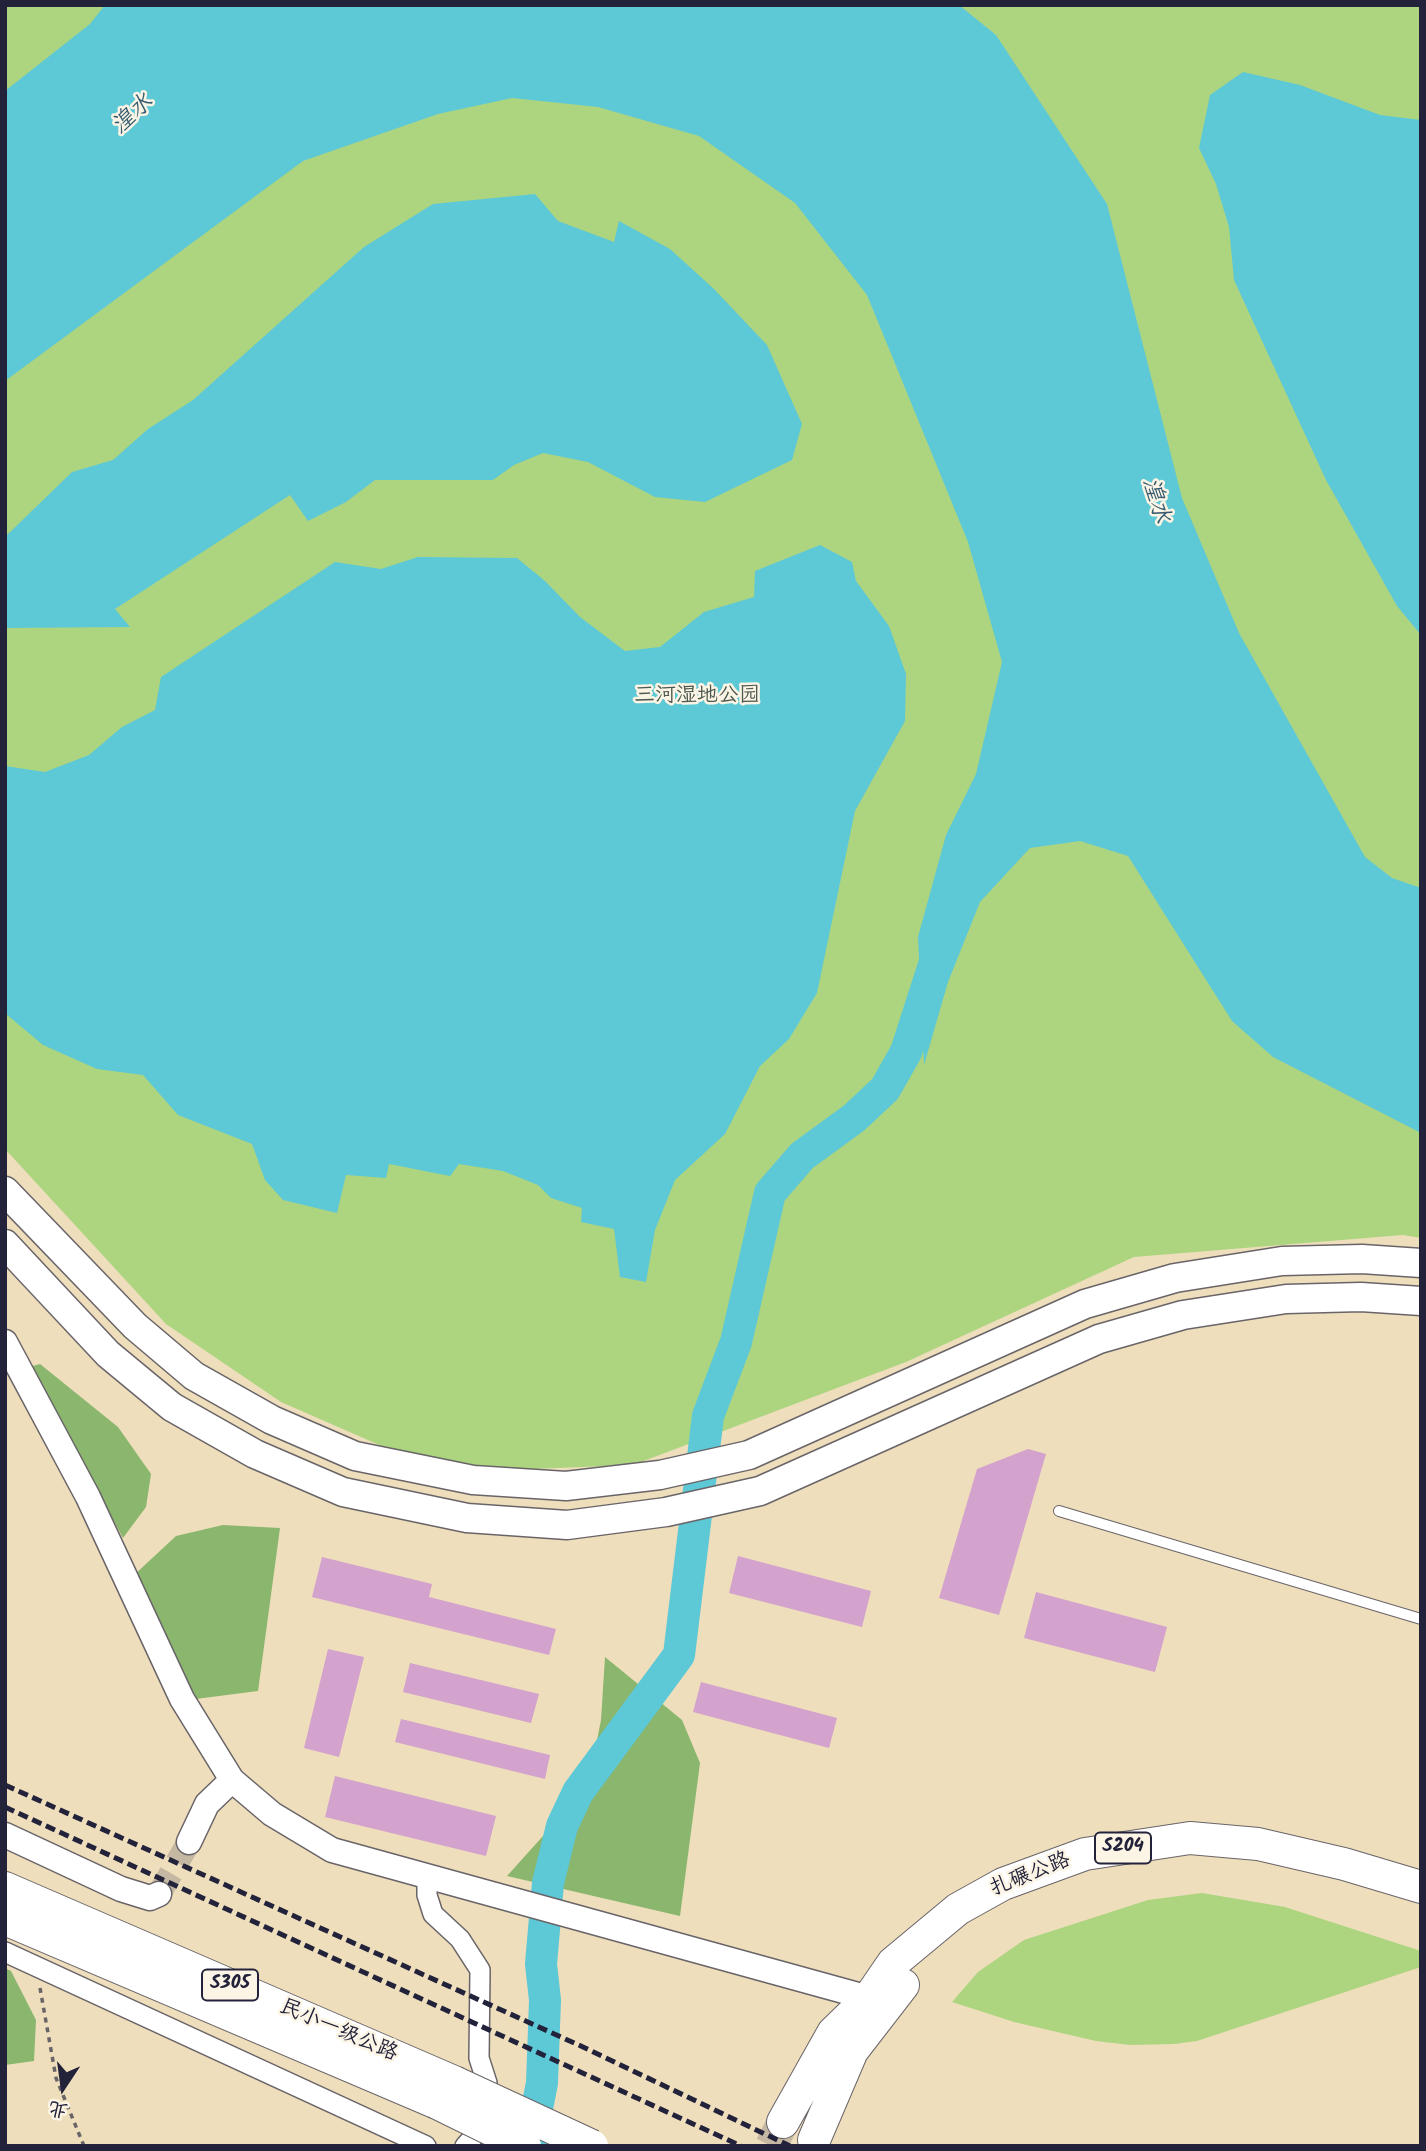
<!DOCTYPE html>
<html>
<head>
<meta charset="utf-8">
<style>
  body { margin:0 }
  #map { position:relative; width:1426px; height:2151px; overflow:hidden; background:#eedebc; font-family:Kalam,"LXGW WenKai TC",sans-serif }
  canvas { display:block }
  .frame { position:absolute; inset:0; border:7px solid #22223b; pointer-events:none }
  .north { position:absolute; left:28px; top:2053px; width:70px; height:70px; -webkit-text-stroke:5px #fcf5e5; paint-order:stroke; rotate:193deg; font-size:19px; font-weight:700; line-height:28px; text-align:center; color:#22223b }
  .north::after { content:''; display:block; margin:auto; width:24px; height:32px; background:#22223b; clip-path:polygon(50% 0,100% 100%,50% 72%,0 100%) }
</style>
</head>
<body>
<div id="map">
<canvas width="1426" height="2151"></canvas>
<div class="frame"></div>
<div class="north">北</div>
</div>
<script>
const ctx = document.querySelector('canvas').getContext('2d');
ctx.lineJoin = 'round';
function fill(path, color) {
  ctx.fillStyle = color;
  ctx.fill(path, 'evenodd');
}
function toPath(rows) {
  const path = new Path2D();
  for (const r of rows) {
    path.moveTo(r[0], r[1]);
    for (let i = 2; i < r.length; i += 2) path.lineTo(r[i], r[i + 1]);
  }
  return path;
}
function strokePath(path, color, width, dash) {
  ctx.strokeStyle = color;
  ctx.lineWidth = width;
  ctx.lineCap = dash ? 'butt' : 'round';
  ctx.setLineDash(dash || []);
  ctx.stroke(path);
}
function drawText(font, color, halo, rows, align = 'center') {
  ctx.font = font + ' Kalam,"LXGW WenKai TC",sans-serif';
  ctx.lineWidth = 5;
  ctx.setLineDash([]);
  ctx.textBaseline = 'middle';
  ctx.strokeStyle = halo;
  ctx.fillStyle = color;
  for (const [text, x, y, turn = 0] of rows) {
    ctx.save();
    ctx.translate(x, y);
    ctx.rotate((+turn || 0) * Math.PI / 180);
    ctx.textAlign = isNaN(turn) ? turn : align;
    if (halo) ctx.strokeText(text, 0, 0);
    ctx.fillText(text, 0, 0);
    ctx.restore();
  }
}
const green = toPath([
  [5,5,1421,5,1421,1238,1403,1235,1134,1257,906,1362,633,1465,506,1470,393,1451,281,1402,166,1324,5,1149],
  [1202,1893,1285,1907,1421,1951,1421,1967,1197,2041,1174,2044,1130,2045,1096,2041,1014,2022,952,2002,978,1972,1024,1940,1148,1900]
]);
const forest = toPath([
  [40,1364,118,1427,151,1474,146,1507,123,1538,29,1367],
  [223,1525,280,1528,258,1691,188,1700,133,1576,176,1536],
  [605,1657,682,1720,700,1763,680,1916,507,1876,588,1786,601,1720],
  [5,1968,11,1971,36,2020,34,2061,5,2065]
]);
const water = toPath([
  [105,5,959,5,996,35,1107,204,1182,498,1239,633,1365,857,1392,878,1421,888,1421,1133,1273,1057,1232,1021,1128,856,1080,841,1030,848,980,902,948,982,924,1065,918,937,946,835,976,774,1002,662,968,542,867,295,795,203,699,136,598,107,512,98,438,114,303,161,5,381,5,91,90,24],
  [1243,72,1300,85,1380,115,1421,120,1421,635,1397,606,1326,480,1234,280,1229,227,1216,184,1199,148,1210,95],
  [535,194,558,221,614,242,619,221,670,249,714,289,767,345,802,424,792,460,705,502,655,497,588,462,543,453,514,465,493,480,375,480,346,502,308,521,290,495,115,609,130,627,5,628,5,537,72,472,113,460,148,429,193,400,364,247,433,204],
  [820,545,852,562,856,581,889,626,906,674,905,721,855,811,817,993,789,1039,760,1066,725,1134,675,1180,655,1230,646,1282,620,1277,614,1229,581,1222,582,1208,551,1198,538,1185,503,1171,459,1164,450,1176,389,1164,386,1178,346,1175,337,1213,283,1200,265,1180,252,1144,178,1115,143,1075,97,1069,43,1045,6,1014,5,766,45,772,89,755,122,727,155,710,161,677,335,562,381,569,418,557,517,558,545,581,580,617,625,651,660,647,704,612,754,597,755,571]
]);
const river = toPath([
  [530,2144,542,2083,545,2000,541,1964,548,1883,562,1826,578,1792,679,1655,708,1416,736,1342,770,1193,802,1156,854,1118,885,1089,906,1052,934,965]
]);
const building = toPath([
  [1028,1449,1046,1454,999,1615,939,1598,977,1469],
  [738,1556,871,1591,862,1627,729,1593],
  [322,1557,432,1584,429,1597,556,1629,549,1655,312,1597],
  [1036,1592,1167,1627,1155,1672,1024,1638],
  [328,1649,364,1657,339,1757,304,1748],
  [410,1663,539,1694,531,1723,403,1692],
  [701,1682,837,1718,829,1748,693,1712],
  [401,1719,550,1755,545,1779,395,1742],
  [335,1776,496,1816,486,1856,325,1817]
]);
const tertiaryTunnel = toPath([
  [159,1894,189,1842]
]);
const primaryTunnel = toPath([
  [771,2146,783,2122]
]);
const path = toPath([
  [40,1988,56,2078,84,2146]
]);
const service = toPath([
  [1059,1511,1421,1619]
]);
const minor = toPath([
  [427,1876,427,1895,433,1914,460,1939,480,1970,479,2058,487,2083,474,2136,465,2146],
  [5,1952,426,2146]
]);
const tertiary = toPath([
  [5,1342,88,1497,182,1699,232,1780,272,1814,332,1850,869,1998,880,2006],
  [5,1835,121,1889,150,1898,159,1894],
  [189,1842,207,1804,232,1780]
]);
const secondary = toPath([
  [5,1191,135,1326,194,1376,272,1420,355,1456,473,1480,566,1486,660,1475,749,1455,1085,1304,1175,1278,1282,1261,1362,1259,1421,1263],
  [5,1244,108,1354,172,1407,255,1454,343,1492,467,1518,567,1525,666,1512,760,1491,1099,1339,1183,1315,1286,1299,1361,1297,1421,1301]
]);
const primary = toPath([
  [5,1888,454,2082],
  [5,1919,435,2102],
  [783,2122,833,2033,869,1998,893,1963,958,1909,1003,1884,1085,1854,1190,1838,1258,1844,1344,1864,1421,1887],
  [814,2140,852,2051,903,1985]
]);
const rail = toPath([
  [5,1785,583,2047,790,2146],
  [5,1807,741,2146]
]);
const primaryBridge = toPath([
  [454,2082,592,2146],
  [435,2102,525,2146]
]);
const shields = [
  [1123,1848,56],
  [230,1985,56]
];
const shieldNames = [
  ["S204",1123,1848],
  ["S305",230,1985]
];
const parkNames = [
  ["三河湿地公园",697,697]
];
const streetNames = [
  ["扎碾公路",1031,1876,-22],
  ["民小一级公路",338,2032,23]
];
const waterNames = [
  ["湟水",134,116,-42],
  ["湟水",1154,501,73]
];
fill(green, '#add580');
fill(forest, '#8ab66e');
fill(water, '#5dc8d6');
strokePath(river, '#5dc8d6', 32);
fill(building, '#d3a2cd');
strokePath(tertiaryTunnel, '#c5b8a2', 24, [24, 12]);
strokePath(primaryTunnel, '#c5b8a2', 32, [32, 16]);
strokePath(service, '#696468', 12);
strokePath(minor, '#696468', 22);
strokePath(tertiary, '#696468', 27);
strokePath(secondary, '#696468', 31);
strokePath(primary, '#696468', 34);
strokePath(path, '#696468', 3.5, [5, 5]);
strokePath(service, '#fff', 10);
strokePath(minor, '#fff', 19);
strokePath(tertiary, '#fff', 24);
strokePath(secondary, '#fff', 28);
strokePath(primary, '#fff', 32);
strokePath(rail, '#22223b', 5, [10, 5]);
strokePath(primaryBridge, '#696468', 34, []);
strokePath(primaryBridge, '#fff', 32);
for (const [x, y, w] of shields) {
  const box = new Path2D();
  box.roundRect(x - w / 2, y - 15.5, w, 31, 5);
  ctx.fillStyle = '#fcf5e5';
  ctx.fill(box);
  strokePath(box, '#22223b', 2);
}
drawText('bold 19px', '#22223b', null, shieldNames);
drawText('21px', '#4c5850', '#fcf5e5', parkNames);
drawText('21px', '#22223b', '#fcf5e5', streetNames);
drawText('italic 23px', '#375c71', '#fcf5e5', waterNames);
</script>
</body>
</html>
